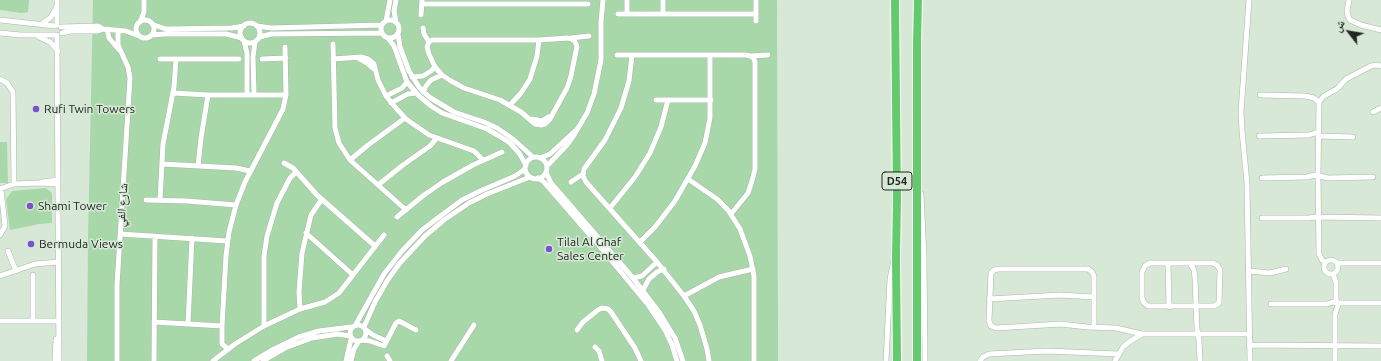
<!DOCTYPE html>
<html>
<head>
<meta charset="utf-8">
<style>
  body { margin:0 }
  #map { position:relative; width:1381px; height:361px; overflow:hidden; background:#d7e8d7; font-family:Ubuntu,"Noto Naskh Arabic",sans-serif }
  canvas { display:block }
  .north { position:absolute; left:1329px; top:12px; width:40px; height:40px; -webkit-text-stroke:3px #d7e8d7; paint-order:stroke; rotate:301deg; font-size:11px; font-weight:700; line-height:16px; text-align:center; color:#212721 }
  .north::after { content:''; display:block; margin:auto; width:14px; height:18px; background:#212721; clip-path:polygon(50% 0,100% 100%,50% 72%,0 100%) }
</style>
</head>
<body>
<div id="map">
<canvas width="1381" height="361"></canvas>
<div class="north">ش</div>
</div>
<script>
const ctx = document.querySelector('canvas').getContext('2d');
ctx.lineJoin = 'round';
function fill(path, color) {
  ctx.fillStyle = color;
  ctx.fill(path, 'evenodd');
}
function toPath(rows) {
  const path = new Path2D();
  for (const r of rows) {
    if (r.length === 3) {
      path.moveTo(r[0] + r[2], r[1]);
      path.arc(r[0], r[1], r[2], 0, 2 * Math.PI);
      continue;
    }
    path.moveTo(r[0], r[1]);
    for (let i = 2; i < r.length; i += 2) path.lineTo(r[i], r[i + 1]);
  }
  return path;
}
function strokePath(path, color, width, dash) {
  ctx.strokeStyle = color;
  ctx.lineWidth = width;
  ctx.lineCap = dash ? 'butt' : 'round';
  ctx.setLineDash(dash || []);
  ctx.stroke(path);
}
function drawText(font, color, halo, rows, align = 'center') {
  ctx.font = font + ' Ubuntu,"Noto Naskh Arabic",sans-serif';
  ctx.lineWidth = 3;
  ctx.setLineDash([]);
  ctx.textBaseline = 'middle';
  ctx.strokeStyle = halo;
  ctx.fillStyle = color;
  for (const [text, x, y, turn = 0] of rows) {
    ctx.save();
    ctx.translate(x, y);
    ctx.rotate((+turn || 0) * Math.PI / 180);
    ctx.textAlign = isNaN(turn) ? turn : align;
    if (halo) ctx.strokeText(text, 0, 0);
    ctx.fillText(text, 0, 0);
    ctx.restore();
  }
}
const green = toPath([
  [0,0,29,0,28,12,21,13,0,10],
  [93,0,777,0,778,361,87,361,88,239],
  [0,142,7,142,8,183,0,183],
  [46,188,52,193,52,223,39,224,10,230,6,199,12,191]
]);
const minor = toPath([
  [57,0,57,25],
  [627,0,627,14],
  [663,0,663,14],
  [756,0,756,21],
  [1249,0,1241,112,1242,131,1247,183,1250,361],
  [1349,0,1347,11,1348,16,1350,20,1361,25,1381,30],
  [422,4,588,4],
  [618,14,756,14],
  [421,15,422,0],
  [145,29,9],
  [0,20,55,26],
  [390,29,9],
  [386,21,390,0],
  [140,22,144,12,144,0],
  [396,22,394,11,396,0],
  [250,33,10],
  [42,24,51,17,56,8],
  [154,25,166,29,232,28,244,26],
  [257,26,271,28,382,25],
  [61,27,98,26,103,29,126,31,139,36],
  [423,28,424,34,429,42],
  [107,29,109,38,119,50],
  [0,33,21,35,55,35],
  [62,33,71,31,98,31,103,29],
  [398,34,400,47,409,71,419,87,429,97,454,112,484,122,497,128,513,139,533,157],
  [57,35,59,361],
  [152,35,164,34,226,34,242,38],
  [39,37,50,42,58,51],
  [260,37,271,34,382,33],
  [388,38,394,46,407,82,419,96,431,106,442,113,487,129,499,136,510,143,519,153,526,165],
  [568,38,574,40,577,46,571,76,567,88,550,119,545,124,541,125,535,124,521,112,500,100,464,88,451,81,442,75,435,67,429,54,427,47,429,42,432,40,539,40,568,38],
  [571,38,589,36],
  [244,41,247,53,247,94],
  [333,44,335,128,339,143,350,160,406,210],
  [617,55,746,55,753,57,755,62,755,169,752,181,748,193,731,214],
  [632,55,629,81,621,108,605,140,584,169,583,176,586,182,657,262,684,296,694,311,700,325,707,349,709,361],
  [751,56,768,55],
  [358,58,367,63,374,69],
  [160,59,239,59],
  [262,59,286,58],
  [333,59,361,57,368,59,374,64,378,80,386,96,395,107,406,119,429,135,474,151,483,160],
  [412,77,423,76,431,71,435,67],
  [0,79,7,83,13,92,14,184],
  [423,92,426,86,431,80,442,75],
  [173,93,208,95,286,95],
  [254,94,253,57,255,42],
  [1260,95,1305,96,1314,98,1319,102],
  [386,96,402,88,407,82],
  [656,100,711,100],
  [391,103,408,94,416,93],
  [510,105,521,93,530,79,537,56,539,40],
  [1373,112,1381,108],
  [532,119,542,121,548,117],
  [1259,136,1309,135,1318,132],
  [1318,136,1353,137],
  [536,168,11],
  [540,158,550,154,576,130],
  [350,160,368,145,405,118],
  [284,163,293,168,317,195,375,246],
  [162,164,236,168,250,171],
  [198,166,201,138,208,95],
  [547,166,567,145,574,135,587,113,594,94,601,60,601,22,603,0],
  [546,172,551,183,633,278,659,312,675,338,683,361],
  [538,178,544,182,596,242,649,306,665,330,672,345,677,361],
  [1262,178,1307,177,1315,175,1328,178,1373,177],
  [688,179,717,199,728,210,740,229,750,256,754,276,754,361],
  [42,182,58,180],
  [571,182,583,174],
  [378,185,403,165,430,146,436,139],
  [0,189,14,184,40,183,58,184],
  [921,194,924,257,925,361],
  [322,199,311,215,302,253,299,292,300,309,325,302,339,293,384,235],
  [146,200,187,201,236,205],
  [160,200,163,144,174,87,176,59],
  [610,208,635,177,650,153,661,127,668,100],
  [397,217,424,195,443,182,473,165,502,152],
  [1262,218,1309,218,1316,217,1381,218],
  [306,233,353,275],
  [120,234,227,241],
  [0,235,5,226,1,189],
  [640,242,655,227,675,201,695,166,705,143,710,118,710,55],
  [8,251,16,271],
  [1331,267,7],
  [1325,262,1322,260,1319,254,1318,175,1319,102,1324,96,1337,89,1346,79,1371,66,1376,65,1381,66],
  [1150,263,1213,263,1217,265,1220,270,1219,303,1214,306,1148,306,1144,303,1142,298,1142,272,1145,266,1150,263],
  [1168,263,1169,307],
  [1190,263,1194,270,1195,278,1197,329,1199,340,1200,361],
  [1337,263,1381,263],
  [1249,271,1270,273,1286,269],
  [1333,274,1336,282,1336,299,1338,305,1335,314,1335,361],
  [0,276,35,264,58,262],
  [633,278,642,276,657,262],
  [643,290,649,279,657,272,664,269],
  [684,296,719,277,753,269],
  [989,299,1060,295,1094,297],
  [1271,304,1327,304,1333,302,1339,303,1381,303],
  [0,321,59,321],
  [33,321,33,275],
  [154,322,222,326],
  [188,324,192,238],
  [356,324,384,274,402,251,422,230,439,217,462,200,480,191,515,176,525,169],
  [358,333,8],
  [264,326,300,309],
  [364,327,375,302,387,281,399,264,425,236,444,220,469,203,487,194,530,177],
  [1094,327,1094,276,1092,272,1088,269,998,269,994,270,991,273,989,321,991,326,996,328,1061,324,1087,327,1116,328,1142,334,1249,334],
  [365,329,373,335,386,341],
  [577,330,583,322,598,310,602,308,608,309,611,312,635,348,641,361],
  [362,340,370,341,384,346,396,323,399,321,416,330],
  [1249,345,1381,346],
  [595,347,599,351,602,361],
  [228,349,222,344,222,326,226,256,229,232,236,205,245,182,283,109,286,95,285,47],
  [387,356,390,361],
  [55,361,56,339],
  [117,361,117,285,130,78,128,67,118,45,118,30],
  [154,361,155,236],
  [213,361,235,344,264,326,264,256,267,236,277,203,290,178,296,172],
  [254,361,274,349,299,337,319,331,351,327],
  [263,361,285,348,312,338,338,334,350,336],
  [346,361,351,339],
  [351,361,354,349,359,341],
  [451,361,474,325],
  [886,361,890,279,894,260],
  [980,361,983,357,989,354,1047,351,1118,354],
  [1115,361,1123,347,1129,342,1142,334]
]);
const highway = toPath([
  [895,0,897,199,896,256,897,361],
  [917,361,917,44,918,0]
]);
const markers = [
  [36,109,4,"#7a51ca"],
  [30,206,4,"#7a51ca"],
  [31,244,4,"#7a51ca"],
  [549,249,4,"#7a51ca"]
];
const shields = [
  [897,181,30]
];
const shieldNames = [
  ["D54",897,181]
];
const poiNames = [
  ["Rufi Twin Towers",44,109],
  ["Shami Tower",38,206],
  ["Tilal Al Ghaf",557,242],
  ["Sales Center",557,256],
  ["Bermuda Views",39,244]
];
const streetNames = [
  ["شارع الفي",122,205,-86]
];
fill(green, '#a8d8a9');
strokePath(minor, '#a8b7a8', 6);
strokePath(highway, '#fff', 10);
strokePath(minor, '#fff', 5);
strokePath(highway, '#63cb6b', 8);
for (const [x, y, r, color] of markers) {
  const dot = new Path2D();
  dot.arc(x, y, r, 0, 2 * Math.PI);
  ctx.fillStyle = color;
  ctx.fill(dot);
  strokePath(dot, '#d7e8d7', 1.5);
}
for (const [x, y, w] of shields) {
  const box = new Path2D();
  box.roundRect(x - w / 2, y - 9, w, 18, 3);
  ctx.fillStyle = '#d7e8d7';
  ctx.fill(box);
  strokePath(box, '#212721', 1);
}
drawText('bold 11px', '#212721', null, shieldNames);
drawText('12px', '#212721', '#d7e8d7', poiNames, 'left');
drawText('12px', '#212721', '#d7e8d7', streetNames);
</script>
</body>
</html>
